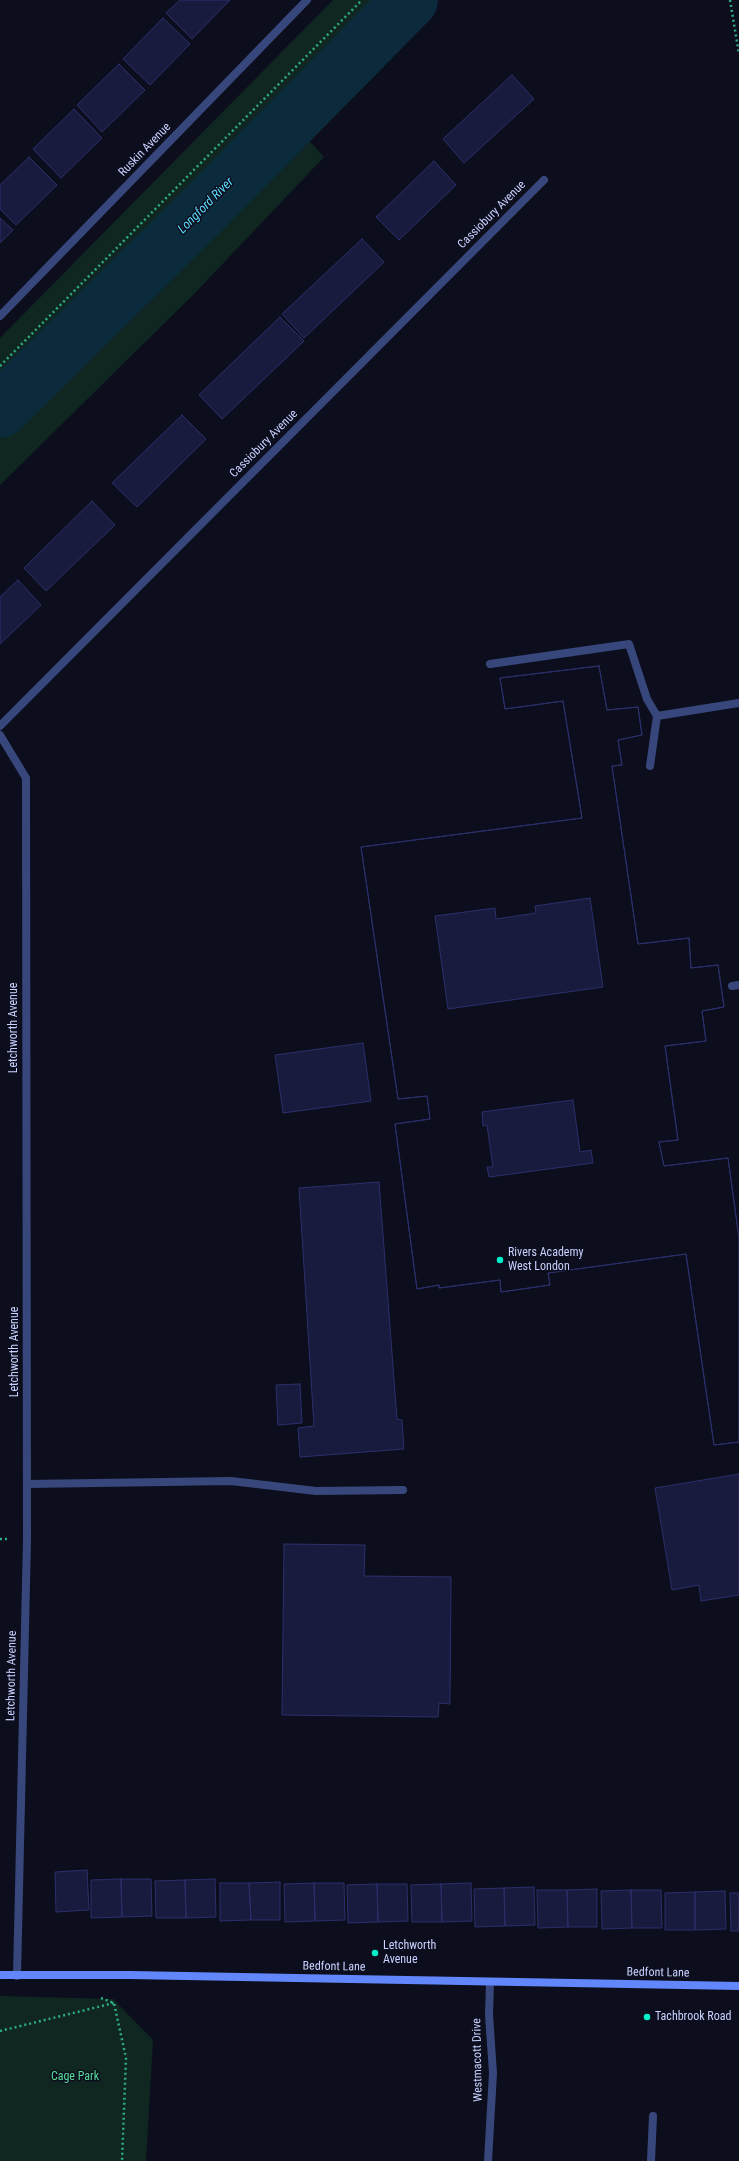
<!DOCTYPE html>
<html>
<head>
<meta charset="utf-8">
<style>
  body { margin:0 }
  canvas { display:block; background:#0c0e1e }
</style>
</head>
<body>
<canvas width="739" height="2161"></canvas>
<script>
const ctx = document.querySelector('canvas').getContext('2d');
ctx.lineJoin = 'round';
function fill(path, color) {
  ctx.fillStyle = color;
  ctx.fill(path, 'evenodd');
}
function toPath(rows) {
  const path = new Path2D();
  for (const r of rows) {
    path.moveTo(r[0], r[1]);
    for (let i = 2; i < r.length; i += 2) path.lineTo(r[i], r[i + 1]);
  }
  return path;
}
function strokePath(path, color, width, dash) {
  ctx.strokeStyle = color;
  ctx.lineWidth = width;
  ctx.lineCap = dash ? 'butt' : 'round';
  ctx.setLineDash(dash || []);
  ctx.stroke(path);
}
function drawText(font, color, halo, rows, align = 'center') {
  ctx.font = font + ' "Roboto Condensed",sans-serif';
  ctx.lineWidth = 3;
  ctx.setLineDash([]);
  ctx.textBaseline = 'middle';
  ctx.strokeStyle = halo;
  ctx.fillStyle = color;
  for (const [text, x, y, turn = 0] of rows) {
    ctx.save();
    ctx.translate(x, y);
    ctx.rotate((+turn || 0) * Math.PI / 180);
    ctx.textAlign = isNaN(turn) ? turn : align;
    if (halo) ctx.strokeText(text, 0, 0);
    ctx.fillText(text, 0, 0);
    ctx.restore();
  }
}
const green = toPath([
  [333,0,385,0,120,275,0,393,0,338],
  [303,134,324,157,194,294,0,485,0,430],
  [0,1996,113,1999,153,2040,146,2161,0,2161]
]);
const river = toPath([
  [0,410,203,210,410,0]
]);
const building = toPath([
  [180,0,230,0,192,39,166,13,180,0],
  [163,18,190,44,150,85,123,59,163,18],
  [119,64,145,90,102,132,77,105,119,64],
  [512,75,534,99,464,163,443,139,512,75],
  [74,109,102,138,61,178,33,149,74,109],
  [29,157,57,185,16,225,0,209,0,185,29,157],
  [434,161,456,185,399,240,376,217,434,161],
  [0,218,13,230,0,243,0,218],
  [362,239,384,262,304,338,282,314,362,239],
  [280,317,304,341,222,419,199,395,280,317],
  [182,415,206,439,137,507,112,483,182,415],
  [92,501,115,525,46,591,24,568,92,501],
  [18,580,41,605,0,644,0,597,18,580],
  [599,666,607,710,638,707,642,735,618,740,622,765,612,766,638,944,689,938,691,968,718,965,724,1007,702,1011,706,1041,665,1046,678,1140,659,1142,664,1166,728,1158,739,1238,739,1442,714,1445,686,1254,548,1273,550,1285,501,1292,500,1280,439,1288,439,1285,417,1289,395,1124,430,1119,427,1096,398,1099,361,847,582,818,563,701,505,709,500,678,599,666],
  [590,898,603,987,448,1009,435,916,495,908,496,919,536,913,535,906,590,898],
  [573,1100,580,1152,591,1150,593,1163,489,1177,487,1167,493,1167,487,1125,483,1126,482,1112,573,1100],
  [599,666,607,710,638,707,642,735,618,740,622,765,612,766,638,944,689,938,691,968,718,965,724,1007,702,1011,706,1041,665,1046,678,1140,659,1142,664,1166,728,1158,739,1238,739,1442,714,1445,686,1254,548,1273,550,1285,501,1292,500,1280,439,1288,439,1285,417,1289,395,1124,430,1119,427,1096,398,1099,361,847,582,818,563,701,505,709,500,678,599,666],
  [363,1043,371,1101,283,1113,275,1055,363,1043],
  [379,1182,397,1419,402,1420,404,1449,300,1457,298,1428,314,1426,299,1188,379,1182],
  [300,1384,302,1423,278,1425,276,1385,300,1384],
  [739,1474,739,1595,701,1601,699,1585,672,1590,655,1488,739,1474],
  [284,1544,365,1545,364,1576,451,1577,450,1704,439,1703,438,1717,282,1715,284,1544],
  [87,1870,89,1910,56,1912,55,1872,87,1870],
  [121,1879,151,1879,152,1916,122,1917,121,1879],
  [121,1879,122,1917,91,1918,91,1880,121,1879],
  [215,1879,216,1917,186,1918,185,1880,215,1879],
  [185,1880,186,1918,156,1918,155,1881,185,1880],
  [280,1882,280,1920,251,1920,249,1883,280,1882],
  [220,1883,249,1883,251,1920,220,1921,220,1883],
  [314,1883,344,1883,345,1920,315,1921,314,1883],
  [314,1883,315,1921,285,1922,284,1884,314,1883],
  [471,1883,472,1921,442,1922,441,1884,471,1883],
  [377,1884,407,1884,408,1921,378,1922,377,1884],
  [377,1884,378,1922,348,1923,347,1885,377,1884],
  [441,1884,442,1922,412,1922,411,1885,441,1884],
  [534,1887,535,1925,505,1926,504,1888,534,1887],
  [504,1888,505,1926,475,1927,474,1889,504,1888],
  [597,1889,597,1927,568,1927,567,1890,597,1889],
  [537,1890,567,1890,568,1927,538,1928,537,1890],
  [631,1890,661,1890,662,1928,632,1928,631,1890],
  [631,1890,632,1928,602,1929,601,1891,631,1890],
  [725,1891,726,1929,695,1930,695,1892,725,1891],
  [695,1892,695,1930,665,1930,665,1893,695,1892],
  [730,1893,739,1893,739,1931,731,1931,730,1893]
]);
const path = toPath([
  [730,0,739,54],
  [0,366,362,0],
  [0,1539,7,1539],
  [101,1998,114,2003,126,2058,122,2161],
  [0,2031,114,2003]
]);
const lane = toPath([
  [490,664,629,644,647,699,657,716,650,766],
  [657,716,739,703],
  [732,986,739,985],
  [27,1484,231,1481,316,1491,403,1490]
]);
const street = toPath([
  [0,316,307,0],
  [0,726,544,180],
  [0,735,26,778,27,1540,17,1976],
  [488,2161,493,2073,489,2015,490,1982],
  [651,2161,653,2116]
]);
const secondary = toPath([
  [0,1975,130,1975,739,1986]
]);
const markers = [
  [500,1260,4,"#03f0ca"],
  [375,1953,4,"#03f0ca"],
  [647,2017,4,"#03f0ca"]
];
const streetNames = [
  ["Ruskin Avenue",145,150,-46],
  ["Cassiobury Avenue",492,215,-45],
  ["Cassiobury Avenue",264,444,-45],
  ["Letchworth Avenue",14,1028,-90],
  ["Letchworth Avenue",15,1352,-90],
  ["Letchworth Avenue",12,1676,-89],
  ["Bedfont Lane",334,1967,1],
  ["Bedfont Lane",658,1973,1],
  ["Westmacott Drive",478,2060,-91]
];
const poiNames = [
  ["Rivers Academy",508,1253],
  ["West London",508,1267],
  ["Letchworth",383,1946],
  ["Avenue",383,1960],
  ["Tachbrook Road",655,2017]
];
const parkNames = [
  ["Cage Park",75,2077]
];
const waterNames = [
  ["Longford River",206,206,-45]
];
fill(green, '#0f2720');
strokePath(river, '#0b2b3d', 56);
fill(building, '#181b3e');
strokePath(building, '#2b2f6a', 1);
strokePath(path, '#2ead84', 2.5, [2, 3]);
strokePath(lane, '#37477c', 8);
strokePath(street, '#37477c', 8);
strokePath(secondary, '#6287fd', 8);
for (const [x, y, r, color] of markers) {
  const dot = new Path2D();
  dot.arc(x, y, r, 0, 2 * Math.PI);
  ctx.fillStyle = color;
  ctx.fill(dot);
  strokePath(dot, '#0c0e1e', 1.5);
}
drawText('12px', '#c9d1fe', '#0c0e1e', streetNames);
drawText('12px', '#c9d1fe', '#0c0e1e', poiNames, 'left');
drawText('12px', '#57dc98', '#0c0e1e', parkNames);
drawText('italic 13px', '#59dcfd', '#0c0e1e', waterNames);
</script>
</body>
</html>
